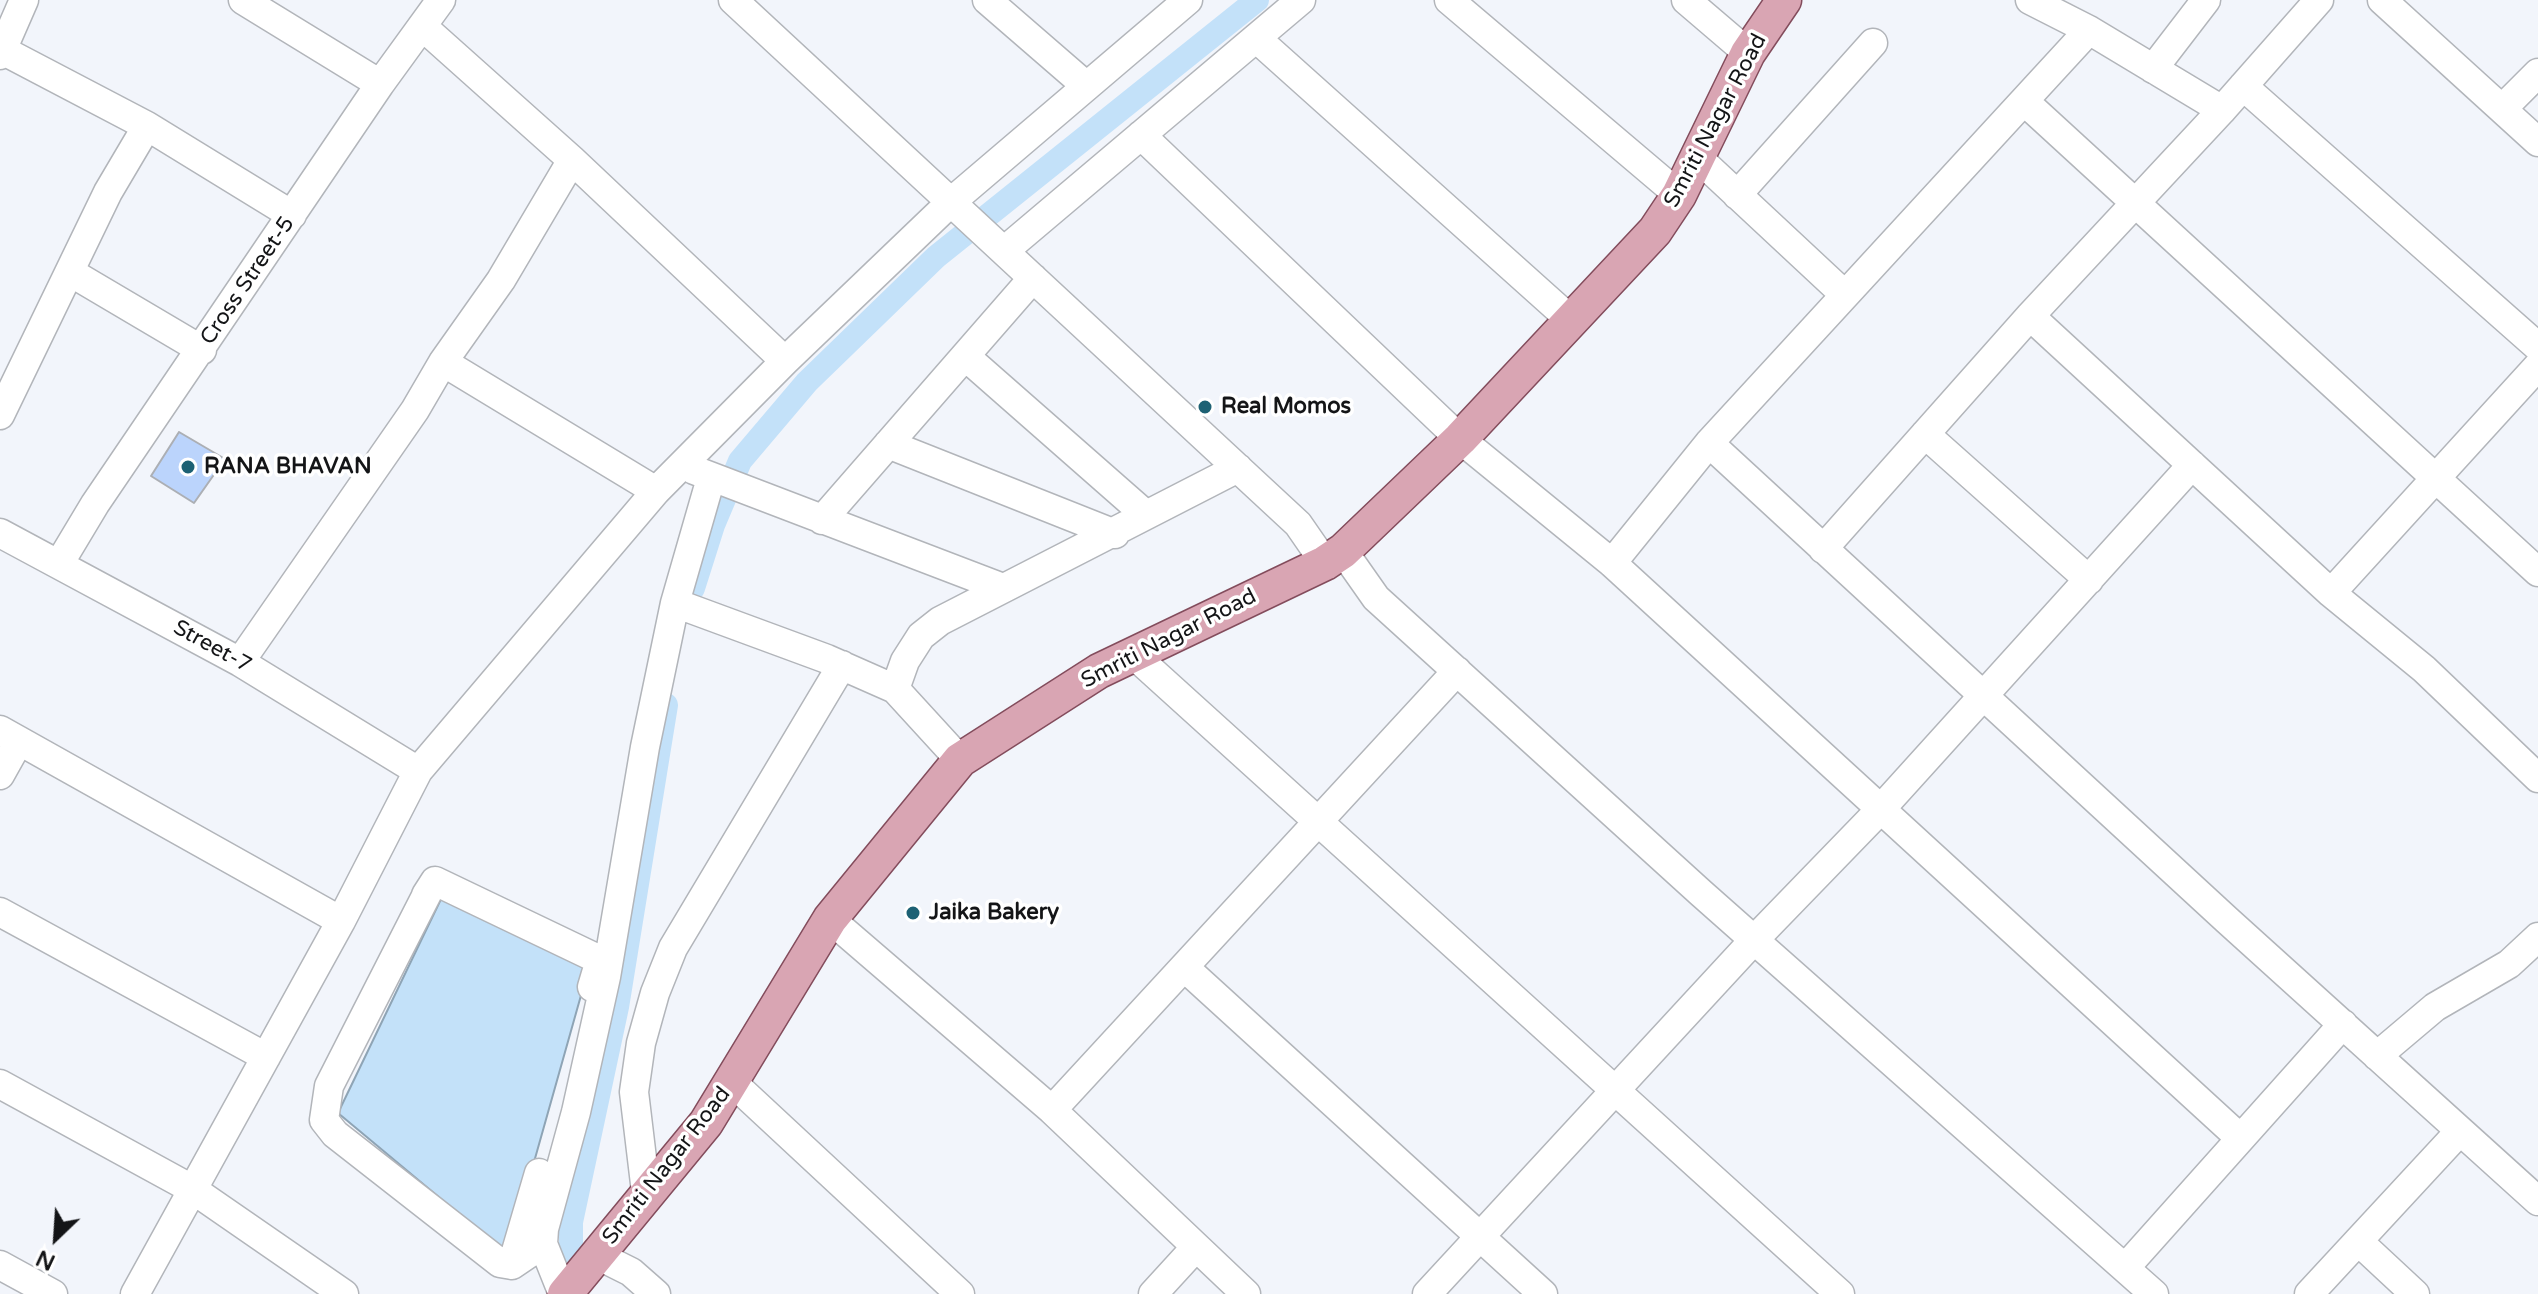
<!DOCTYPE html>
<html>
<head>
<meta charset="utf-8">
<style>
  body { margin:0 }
  #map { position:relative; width:2538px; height:1294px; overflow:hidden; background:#f2f5fb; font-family:"Varela Round",sans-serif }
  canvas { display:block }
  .north { position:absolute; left:16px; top:1198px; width:80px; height:80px; -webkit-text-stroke:6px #fff; paint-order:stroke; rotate:205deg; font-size:22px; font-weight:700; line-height:32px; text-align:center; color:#141517 }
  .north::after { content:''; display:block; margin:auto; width:28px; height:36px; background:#141517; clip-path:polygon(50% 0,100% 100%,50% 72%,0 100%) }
</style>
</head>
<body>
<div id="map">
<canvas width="2538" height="1294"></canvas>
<div class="north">N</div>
</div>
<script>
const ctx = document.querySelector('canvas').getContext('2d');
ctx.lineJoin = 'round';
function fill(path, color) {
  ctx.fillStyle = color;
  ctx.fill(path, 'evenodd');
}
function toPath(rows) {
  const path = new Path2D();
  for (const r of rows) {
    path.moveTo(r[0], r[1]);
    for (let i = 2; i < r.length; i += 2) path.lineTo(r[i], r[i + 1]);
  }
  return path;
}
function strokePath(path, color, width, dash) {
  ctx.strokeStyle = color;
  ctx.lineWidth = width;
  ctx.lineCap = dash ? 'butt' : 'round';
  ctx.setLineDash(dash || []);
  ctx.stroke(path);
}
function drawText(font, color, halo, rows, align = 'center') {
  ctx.font = font + ' "Varela Round",sans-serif';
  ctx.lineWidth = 7;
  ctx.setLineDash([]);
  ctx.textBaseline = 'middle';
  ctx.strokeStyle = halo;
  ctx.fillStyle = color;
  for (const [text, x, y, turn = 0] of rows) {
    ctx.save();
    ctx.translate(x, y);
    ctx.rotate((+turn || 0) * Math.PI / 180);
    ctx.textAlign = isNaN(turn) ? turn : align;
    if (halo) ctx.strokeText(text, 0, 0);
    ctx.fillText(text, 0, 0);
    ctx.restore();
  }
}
const water = toPath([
  [442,897,589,967,512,1240,501,1249,338,1113,442,897]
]);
const canal = toPath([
  [693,588,713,525,740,461,807,382,936,257,1257,0],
  [571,1292,571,1222,617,1007,666,705]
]);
const building = toPath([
  [179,432,225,459,194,503,151,476,179,432]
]);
const minor = toPath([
  [243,0,380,84],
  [733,0,1298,524,1325,563],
  [987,0,1084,84],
  [1449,0,1679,195],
  [1686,0,1748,53],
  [2030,0,2089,30,2222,110],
  [2382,0,2538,142],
  [422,26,572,160,785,361],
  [1256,38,1573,322],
  [0,49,147,126,292,215],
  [0,55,24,0],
  [2153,69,2206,0],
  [2243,86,2538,347],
  [2024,101,2538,572],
  [2502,109,2538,73],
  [1141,135,1460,439,1612,563,2240,1138],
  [1697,157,1845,295],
  [1737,195,1873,43],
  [1004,251,1301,0],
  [70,272,202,350],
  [2030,316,2331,593,2424,669,2538,778],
  [965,356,1146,515],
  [443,362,656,491],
  [0,415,108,192,147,126],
  [1925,434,2089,580],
  [1709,443,2227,920,2538,1201],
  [888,444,1115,534],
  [694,470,1003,588],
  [822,520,1033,278],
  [0,533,240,662,418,771],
  [1823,549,2030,316,2222,110,2319,0],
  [1343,551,1376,598,1701,893,2154,1294],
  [1612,563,1709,443,2089,30],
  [59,564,95,504,380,84,441,0],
  [2331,593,2538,366],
  [675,603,827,659,895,689,960,760],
  [1133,654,1840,1294],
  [240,662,415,410,443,362,501,280,572,160],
  [895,689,905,661,921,636,940,621,1238,468],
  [0,730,341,921],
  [0,775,19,741],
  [428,892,329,1086,324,1120,335,1134,500,1263,512,1265,543,1244],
  [426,895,435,881,600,960,592,987],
  [0,912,266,1057],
  [830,919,1052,1110,1246,1294],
  [1184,967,1543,1294],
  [2377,1056,2435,1007,2509,964,2538,937],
  [733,1083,960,1294],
  [0,1084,192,1189,344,1294],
  [1052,1110,1457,671],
  [646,1192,634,1092,641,1043,655,993,673,948,842,665],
  [2358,1241,2415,1294],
  [597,1255,631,1272,656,1294],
  [0,1265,53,1294],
  [512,1265,539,1173],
  [2125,1268,2343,1024],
  [135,1294,341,921,418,771,656,491,785,361,951,202,1188,0],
  [563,1294,543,1244,544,1229,576,1112,606,977,645,747,675,603,711,478],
  [1153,1294,1196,1247],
  [1427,1294,1754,940,1879,811,2192,465],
  [2309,1294,2460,1131]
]);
const major = toPath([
  [565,1294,706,1123,830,919,960,760,1099,671,1325,563,1343,551,1460,439,1655,231,1679,195,1748,53,1784,0]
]);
const markers = [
  [1205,407,8,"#1d6174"],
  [188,467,8,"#1d6174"],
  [913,913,8,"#1d6174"]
];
const streetNames = [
  ["Smriti Nagar Road",1716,121,-62],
  ["Cross Street-5",248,281,-56],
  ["Smriti Nagar Road",1169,639,-27],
  ["Street-7",212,647,29],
  ["Smriti Nagar Road",667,1166,-52]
];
const poiNames = [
  ["Real Momos",1221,407],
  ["RANA BHAVAN",204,467],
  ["Jaika Bakery",929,913]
];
fill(water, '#c3e1f9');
strokePath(water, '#8ea4b5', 2);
strokePath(canal, '#c3e1f9', 24);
fill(building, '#bbd4fc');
strokePath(building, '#acafb4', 2);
strokePath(minor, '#b2b5ba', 31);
strokePath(major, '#834c5c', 37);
strokePath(minor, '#fff', 28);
strokePath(major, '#d9a5b3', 34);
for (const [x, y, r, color] of markers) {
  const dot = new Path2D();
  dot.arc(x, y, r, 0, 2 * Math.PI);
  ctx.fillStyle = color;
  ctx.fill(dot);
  strokePath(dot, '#fff', 3);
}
drawText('22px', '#141517', '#fff', streetNames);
drawText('bold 22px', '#141517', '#fff', poiNames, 'left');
</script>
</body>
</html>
